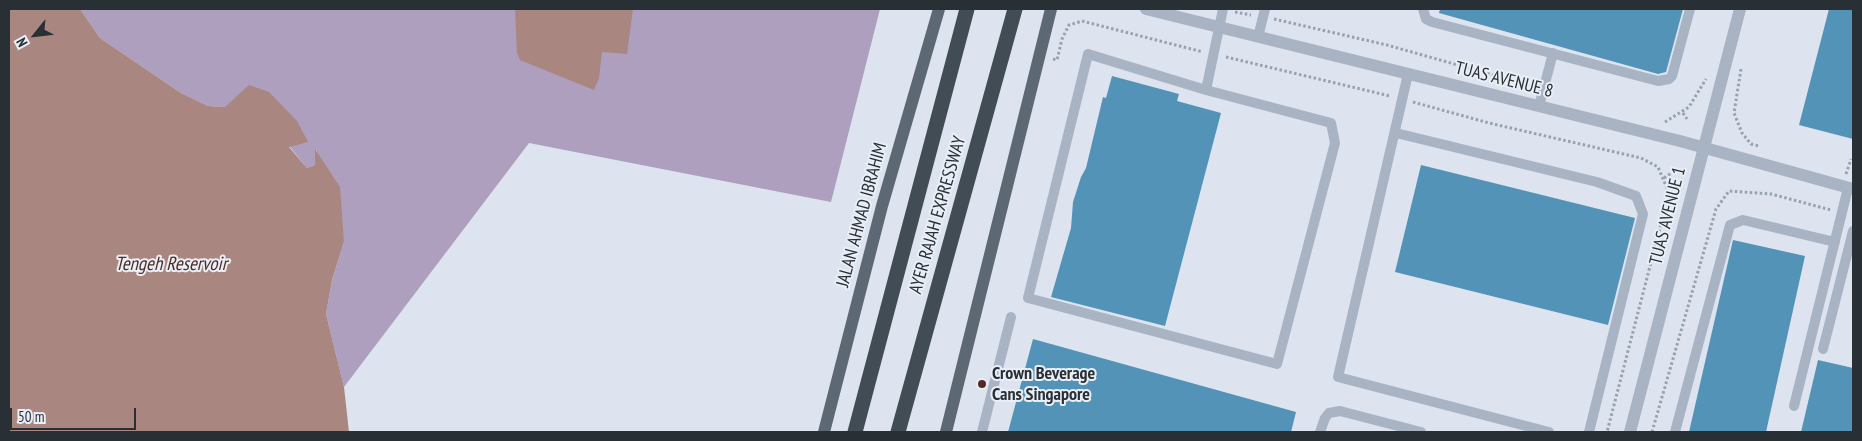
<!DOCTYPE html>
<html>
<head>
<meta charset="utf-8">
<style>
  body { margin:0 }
  #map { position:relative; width:1862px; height:441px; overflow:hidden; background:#dde4ef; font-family:"PT Sans Narrow",sans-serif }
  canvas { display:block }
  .frame { position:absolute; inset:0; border:10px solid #293035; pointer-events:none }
  .north { position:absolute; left:10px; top:10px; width:50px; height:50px; -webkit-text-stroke:4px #e9eef7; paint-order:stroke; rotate:241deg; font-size:14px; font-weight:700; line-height:20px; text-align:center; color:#293035 }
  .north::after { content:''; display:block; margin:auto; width:18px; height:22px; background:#293035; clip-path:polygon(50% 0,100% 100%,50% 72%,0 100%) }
  .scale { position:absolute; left:10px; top:408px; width:126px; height:22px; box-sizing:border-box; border:2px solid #293035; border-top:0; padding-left:6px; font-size:15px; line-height:18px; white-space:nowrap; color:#293035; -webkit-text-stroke:4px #e9eef7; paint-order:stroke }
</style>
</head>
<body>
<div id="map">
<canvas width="1862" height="441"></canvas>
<div class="frame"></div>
<div class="north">N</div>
<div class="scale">50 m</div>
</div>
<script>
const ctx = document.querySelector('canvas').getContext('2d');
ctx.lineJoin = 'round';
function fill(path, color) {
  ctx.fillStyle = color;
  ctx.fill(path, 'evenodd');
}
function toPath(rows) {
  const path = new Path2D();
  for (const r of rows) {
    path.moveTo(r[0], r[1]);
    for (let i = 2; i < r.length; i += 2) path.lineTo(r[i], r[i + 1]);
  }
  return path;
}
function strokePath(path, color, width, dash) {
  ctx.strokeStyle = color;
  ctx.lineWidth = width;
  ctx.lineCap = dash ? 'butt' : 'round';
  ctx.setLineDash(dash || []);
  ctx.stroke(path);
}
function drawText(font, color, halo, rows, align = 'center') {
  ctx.font = font + ' "PT Sans Narrow",sans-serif';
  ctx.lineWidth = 4;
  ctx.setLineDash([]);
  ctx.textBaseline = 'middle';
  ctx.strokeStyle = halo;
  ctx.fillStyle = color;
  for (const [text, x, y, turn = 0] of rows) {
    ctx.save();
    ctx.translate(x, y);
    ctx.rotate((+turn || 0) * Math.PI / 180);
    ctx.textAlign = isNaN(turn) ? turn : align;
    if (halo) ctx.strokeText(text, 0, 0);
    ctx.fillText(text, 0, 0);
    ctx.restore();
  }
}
const green = toPath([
  [80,9,880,9,831,202,529,143,344,387,326,314,332,280,344,242,316,149,315,165,307,168,289,146,225,107,208,106,181,93,100,38]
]);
const water = toPath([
  [9,9,80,9,100,38,181,93,208,106,225,107,249,85,269,92,297,121,308,142,289,147,307,168,315,165,315,149,340,187,344,242,332,280,326,314,344,387,349,432,9,432],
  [515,9,633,9,627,54,602,52,599,78,594,90,520,60,517,53]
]);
const building = toPath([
  [1440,9,1683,9,1666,72,1658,74,1439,13],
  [1829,9,1853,9,1853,139,1799,125],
  [1112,76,1179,94,1177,101,1221,113,1165,326,1051,297,1071,228,1073,202,1081,177,1086,168,1103,97,1106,98],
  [1421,165,1635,218,1608,325,1395,272],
  [1733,240,1805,256,1766,432,1689,432],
  [1033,339,1296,412,1291,432,1008,432],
  [1818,360,1853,368,1853,432,1801,432]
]);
const path = toPath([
  [1235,12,1251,15],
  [1274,19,1387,45,1532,86],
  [1226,57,1390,96],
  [1053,59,1057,60,1062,39,1069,25,1082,21,1203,52],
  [1741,69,1734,113,1742,133,1751,144,1759,146],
  [1413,102,1489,123,1641,158,1658,167,1669,193,1607,432],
  [1683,113,1687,119],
  [1665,122,1689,107,1706,79],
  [1846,174,1851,159],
  [1664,178,1673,172],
  [1652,432,1716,209,1729,191,1771,194,1831,210]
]);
const lane = toPath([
  [1423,9,1426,19,1432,22,1658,81,1669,79,1672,76,1690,9],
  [1258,37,1265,9],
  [1088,54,1206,90,1331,123,1335,143,1277,364,1028,298,1088,54],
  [1408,74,1338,377,1549,432],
  [1206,90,1223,9],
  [1539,106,1553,53],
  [1396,133,1597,182,1636,196,1643,214,1589,432],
  [1823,349,1853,231],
  [1794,406,1848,188],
  [982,432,1011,317],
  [1320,432,1325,418,1329,413,1340,411,1421,432],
  [1675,432,1730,225,1743,220,1835,242]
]);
const street = toPath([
  [1146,9,1680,141,1853,189],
  [1630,432,1740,9]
]);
const primary = toPath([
  [824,432,882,206,939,9],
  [946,432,1051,9]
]);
const highway = toPath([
  [855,432,967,9],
  [898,432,1015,9]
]);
const markers = [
  [982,384,5,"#512c23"]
];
const streetNames = [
  ["TUAS AVENUE 8",1504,80,14],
  ["JALAN AHMAD IBRAHIM",862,215,-75],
  ["AYER RAJAH EXPRESSWAY",938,215,-74],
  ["TUAS AVENUE 1",1668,216,-76]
];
const poiNames = [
  ["Crown Beverage",992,374],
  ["Cans Singapore",992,395]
];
const waterNames = [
  ["Tengeh Reservoir",171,265]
];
fill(green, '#ad9fbd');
fill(water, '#a98780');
fill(building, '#5393b8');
strokePath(path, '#95a2b2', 3, [2.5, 2.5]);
strokePath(lane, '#a8b3c3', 10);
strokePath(street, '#a8b3c3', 12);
strokePath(primary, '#5c6975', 12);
strokePath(highway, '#414c54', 15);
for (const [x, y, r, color] of markers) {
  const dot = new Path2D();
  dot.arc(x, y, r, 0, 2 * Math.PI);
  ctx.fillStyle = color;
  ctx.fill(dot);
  strokePath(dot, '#e9eef7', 2);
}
drawText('18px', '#293035', '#e9eef7', streetNames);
drawText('bold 18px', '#293035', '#e9eef7', poiNames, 'left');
drawText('italic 19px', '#512c23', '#e9eef7', waterNames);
</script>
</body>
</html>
